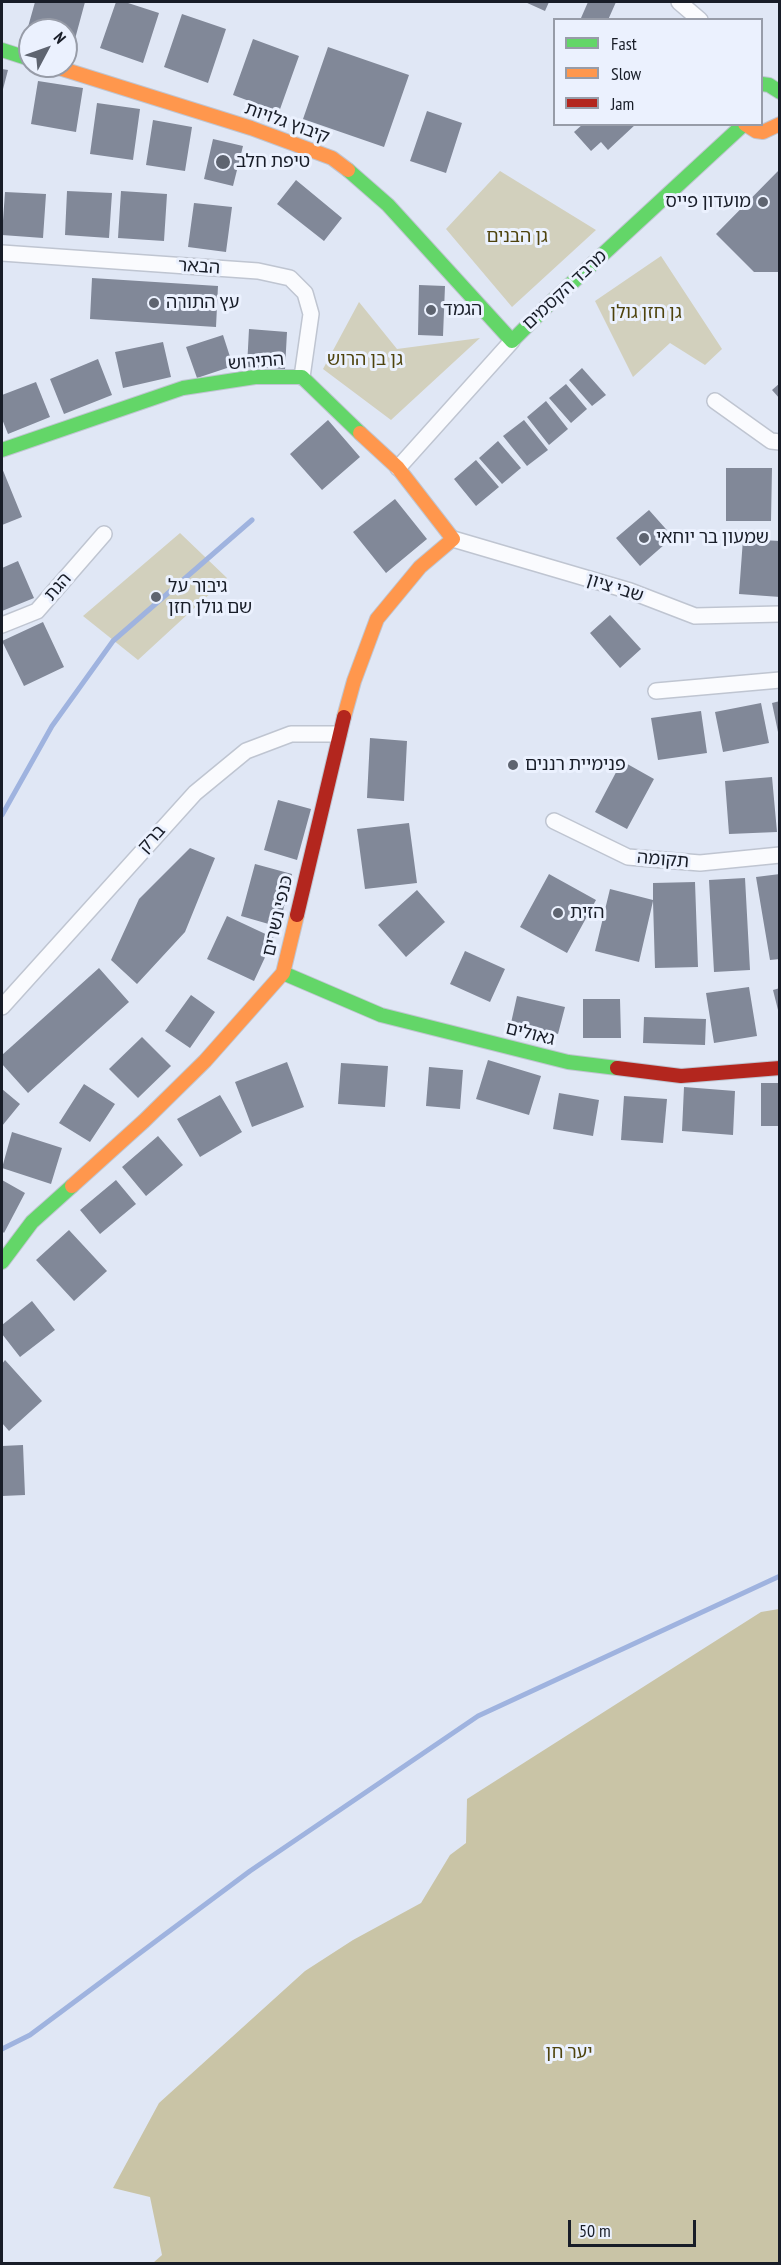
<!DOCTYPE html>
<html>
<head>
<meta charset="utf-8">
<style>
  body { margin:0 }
  #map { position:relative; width:781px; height:2265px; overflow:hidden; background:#e0e7f5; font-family:"PT Sans Narrow",sans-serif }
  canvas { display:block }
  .frame { position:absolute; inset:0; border:3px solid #181d28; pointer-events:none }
  .legend { position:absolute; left:553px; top:18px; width:210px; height:108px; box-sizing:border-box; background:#ebf1fe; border:2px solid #979ca8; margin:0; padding:8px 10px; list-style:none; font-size:18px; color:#181d28 }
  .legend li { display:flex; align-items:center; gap:12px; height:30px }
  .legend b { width:30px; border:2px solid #979ca8 }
  .north { position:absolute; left:18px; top:18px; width:60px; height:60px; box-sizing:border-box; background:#ebf1fe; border:2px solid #979ca8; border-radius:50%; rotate:49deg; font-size:16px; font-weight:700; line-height:24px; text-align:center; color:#181d28 }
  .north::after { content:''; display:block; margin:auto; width:21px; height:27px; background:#5e6470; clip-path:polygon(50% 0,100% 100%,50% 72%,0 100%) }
  .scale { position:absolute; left:568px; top:2220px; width:128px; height:27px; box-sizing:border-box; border:3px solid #181d28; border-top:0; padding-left:8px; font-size:18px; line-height:21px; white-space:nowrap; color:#181d28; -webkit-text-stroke:4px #ebf1fe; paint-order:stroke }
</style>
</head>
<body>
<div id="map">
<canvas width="781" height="2265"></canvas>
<div class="frame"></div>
<ul class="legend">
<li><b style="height:8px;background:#63d668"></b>Fast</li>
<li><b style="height:8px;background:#ff974d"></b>Slow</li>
<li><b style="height:8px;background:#b3261e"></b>Jam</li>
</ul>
<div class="north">N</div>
<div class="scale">50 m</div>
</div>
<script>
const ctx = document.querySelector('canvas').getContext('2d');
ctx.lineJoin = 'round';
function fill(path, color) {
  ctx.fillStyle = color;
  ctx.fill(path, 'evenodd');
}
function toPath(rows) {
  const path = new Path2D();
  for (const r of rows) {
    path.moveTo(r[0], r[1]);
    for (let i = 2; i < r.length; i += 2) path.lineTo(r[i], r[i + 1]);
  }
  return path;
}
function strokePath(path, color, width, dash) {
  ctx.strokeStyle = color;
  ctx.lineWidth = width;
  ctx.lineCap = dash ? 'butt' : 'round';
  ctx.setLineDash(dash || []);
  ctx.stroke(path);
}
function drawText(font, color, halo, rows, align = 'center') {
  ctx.font = font + ' "PT Sans Narrow","Noto Sans Hebrew",sans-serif';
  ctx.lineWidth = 6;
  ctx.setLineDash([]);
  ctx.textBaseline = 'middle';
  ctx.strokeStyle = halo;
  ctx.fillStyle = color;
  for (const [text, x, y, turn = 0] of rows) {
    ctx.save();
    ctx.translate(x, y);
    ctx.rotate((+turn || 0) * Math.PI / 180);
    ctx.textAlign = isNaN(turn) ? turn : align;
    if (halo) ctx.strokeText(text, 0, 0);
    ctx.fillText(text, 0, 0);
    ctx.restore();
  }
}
const green = toPath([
  [500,171,596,230,512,307,446,229],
  [661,256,722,349,705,365,670,343,633,377,595,301],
  [359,302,397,349,480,338,391,420,323,369],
  [180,533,227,578,138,660,83,616]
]);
const forest = toPath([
  [779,1609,779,2263,153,2263,162,2255,150,2197,113,2188,159,2103,305,1971,353,1940,421,1903,450,1855,466,1843,467,1799,761,1612]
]);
const stream = toPath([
  [2,815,52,726,113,641,252,520],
  [2,2049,30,2035,250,1871,478,1716,780,1576]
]);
const building = toPath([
  [35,2,85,2,75,39,66,37,66,30,38,30,28,27],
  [116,2,125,2,159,13,143,63,100,48],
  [525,2,549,2,545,11],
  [588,2,616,2,608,20,585,20,581,18],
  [182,14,226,29,208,83,164,67],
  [253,39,299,56,279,112,233,95],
  [328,47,409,75,384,147,303,119],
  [2,69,8,70,2,93],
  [38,81,83,88,76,132,31,124],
  [97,103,140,109,133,160,90,154],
  [427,111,462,123,446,173,410,161],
  [153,120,192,127,185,171,146,165],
  [583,124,636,124,608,150,601,142,591,151,574,132],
  [213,139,243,146,233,186,204,179],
  [780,169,780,272,754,272,716,234],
  [296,180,342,218,324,241,277,204],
  [67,191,112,193,109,238,65,235],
  [121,191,167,194,164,241,118,238],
  [5,192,46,194,43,238,2,235],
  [194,203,232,207,226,252,188,247],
  [92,278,218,286,216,327,90,319],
  [419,285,445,286,443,336,418,335],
  [249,329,287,332,285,369,247,367],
  [223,335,233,366,197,378,186,347],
  [163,342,171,377,123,388,115,352],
  [98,359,112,395,64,414,50,379],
  [582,368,606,395,592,406,569,380],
  [36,382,50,417,8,434,2,419,2,395],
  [780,383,780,399,772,390],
  [566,384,587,409,571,423,549,398],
  [546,401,568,429,549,445,527,417],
  [328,420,360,457,322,490,290,454],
  [524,420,548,450,527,466,503,436],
  [498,441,521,468,502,484,479,458],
  [476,460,499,487,476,506,454,479],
  [2,468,22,517,2,525],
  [726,468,772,468,771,521,726,521],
  [395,499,427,539,386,573,353,532],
  [649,510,673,537,640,566,616,538],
  [743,539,780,541,780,597,739,594],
  [18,561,34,598,2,611,2,568],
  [610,615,641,649,620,668,590,633],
  [43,622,64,667,24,686,2,641],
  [780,701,780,732,778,732,772,703],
  [761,703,769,743,723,752,715,712],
  [701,711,707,753,658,760,651,718],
  [370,738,407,741,404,801,367,798],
  [622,761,654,779,627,829,595,812],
  [772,777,777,832,729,834,725,781],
  [278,800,311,809,297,860,264,850],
  [409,823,417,883,365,889,357,829],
  [190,848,215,858,185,932,137,984,111,960,139,899],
  [255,864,292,874,279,927,241,916],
  [549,874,596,900,567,953,520,927],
  [780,874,780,959,770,960,756,877],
  [745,878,750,970,714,972,709,880],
  [695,882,698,967,655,968,653,901,639,962,595,951,610,889,653,900,653,883],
  [417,890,445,922,406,957,378,925],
  [227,916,274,938,254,981,207,959],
  [465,951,505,969,490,1002,450,984],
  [99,968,129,1002,28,1093,2,1064,2,1055],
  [749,987,757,1036,714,1043,706,993],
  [780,988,780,1014,779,1014,773,990],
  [191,995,215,1012,190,1048,165,1031],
  [517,996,565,1007,558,1034,511,1023],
  [583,999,620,999,621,1038,583,1038],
  [644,1017,706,1019,705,1045,643,1043],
  [142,1037,171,1066,138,1098,109,1069],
  [488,1060,541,1076,529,1115,476,1099],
  [287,1062,304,1107,252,1127,235,1082],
  [341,1063,388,1066,385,1107,338,1104],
  [429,1067,463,1070,460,1109,426,1106],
  [761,1083,780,1083,780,1126,761,1126],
  [84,1084,115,1104,90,1142,59,1123],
  [684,1087,735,1091,733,1135,682,1131],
  [2,1089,20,1104,2,1126],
  [559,1093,599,1100,593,1136,553,1129],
  [220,1095,242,1132,200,1157,177,1119],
  [624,1096,667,1099,663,1143,621,1140],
  [12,1132,62,1148,51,1184,2,1168],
  [158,1136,183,1165,146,1196,122,1167],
  [2,1180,25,1193,4,1233,2,1231],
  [116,1180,136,1204,100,1234,80,1210],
  [69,1230,107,1271,74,1301,36,1260],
  [32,1301,55,1330,20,1357,2,1334,2,1325],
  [5,1360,42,1401,9,1431,2,1423,2,1364],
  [23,1445,25,1495,2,1496,2,1446]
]);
const street = toPath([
  [679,2,700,20],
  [2,253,258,271,290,278,305,293,311,314,302,377],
  [715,401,771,441,780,442],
  [398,468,512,341],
  [453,539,630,591,695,616,780,614],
  [2,625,37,611,104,534],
  [656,691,780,680],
  [554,821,628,857,700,863,780,855],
  [2,1007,195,793,246,751,291,734,339,734]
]);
const fast = toPath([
  [2,50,30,59],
  [762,84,769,85,780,92],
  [348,170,388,205,512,341,548,305,744,124],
  [2,450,183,388,255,377,302,377,360,433],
  [283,973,381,1015,568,1062,617,1068],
  [2,1262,32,1222,72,1186]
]);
const slow = toPath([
  [53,66,251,128,332,158,348,170],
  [745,124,756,131,763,132,780,124],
  [344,717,354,681,377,619,420,567,453,539,398,468,360,433],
  [72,1186,144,1121,205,1061,283,973,297,915]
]);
const jam = toPath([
  [297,915,344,717],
  [617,1068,681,1076,780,1068]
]);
const markers = [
  [223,162,8,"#5e6470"],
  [763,202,6,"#5e6470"],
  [154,303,6,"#5e6470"],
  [431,310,6,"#5e6470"],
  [644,538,6,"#5e6470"],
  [156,597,6,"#5e6470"],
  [513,765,6,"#5e6470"],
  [558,913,6,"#5e6470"]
];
const streetNames = [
  ["קיבוץ גלויות",287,123,20],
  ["הבאר",199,267,4],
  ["מרבד הקסמים",565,290,-43],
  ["התירוש",256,362,-5],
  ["הגת",58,587,-49],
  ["שבי ציון",615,588,18],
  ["ברק",152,839,-48],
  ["תקומה",663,860,5],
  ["כנפי נשרים",278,916,-77],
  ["גאולים",530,1034,14]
];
const poiNames = [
  ["טיפת חלב",236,162],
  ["מועדון פייס",751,202,"right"],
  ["עץ התורה",166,303],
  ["הגמד",443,310],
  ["שמעון בר יוחאי",656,538],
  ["גיבור על",168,587],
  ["שם גולן חזן",168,608],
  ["פנימיית רננים",525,765],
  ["הזית",570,913]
];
const parkNames = [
  ["גן הבנים",517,237],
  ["גן חזן גולן",646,313],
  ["גן בן הרוש",365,360],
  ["יער חן",569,2053]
];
fill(green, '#d2d0bd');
fill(forest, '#c9c4a6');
strokePath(stream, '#9fb3df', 5);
fill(building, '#818898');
strokePath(street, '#bfc5d1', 18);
strokePath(fast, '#bfc5d1', 16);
strokePath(slow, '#bfc5d1', 16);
strokePath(jam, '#bfc5d1', 16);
strokePath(street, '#fafbfe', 15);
strokePath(fast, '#63d668', 14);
strokePath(slow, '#ff974d', 14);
strokePath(jam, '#b3261e', 14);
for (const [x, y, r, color] of markers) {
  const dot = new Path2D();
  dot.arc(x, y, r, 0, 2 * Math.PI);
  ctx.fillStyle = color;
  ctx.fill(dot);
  strokePath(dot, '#ebf1fe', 2);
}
drawText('18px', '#181d28', '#ebf1fe', streetNames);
drawText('18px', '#181d28', '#ebf1fe', poiNames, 'left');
drawText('18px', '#4e430d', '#ebf1fe', parkNames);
</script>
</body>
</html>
